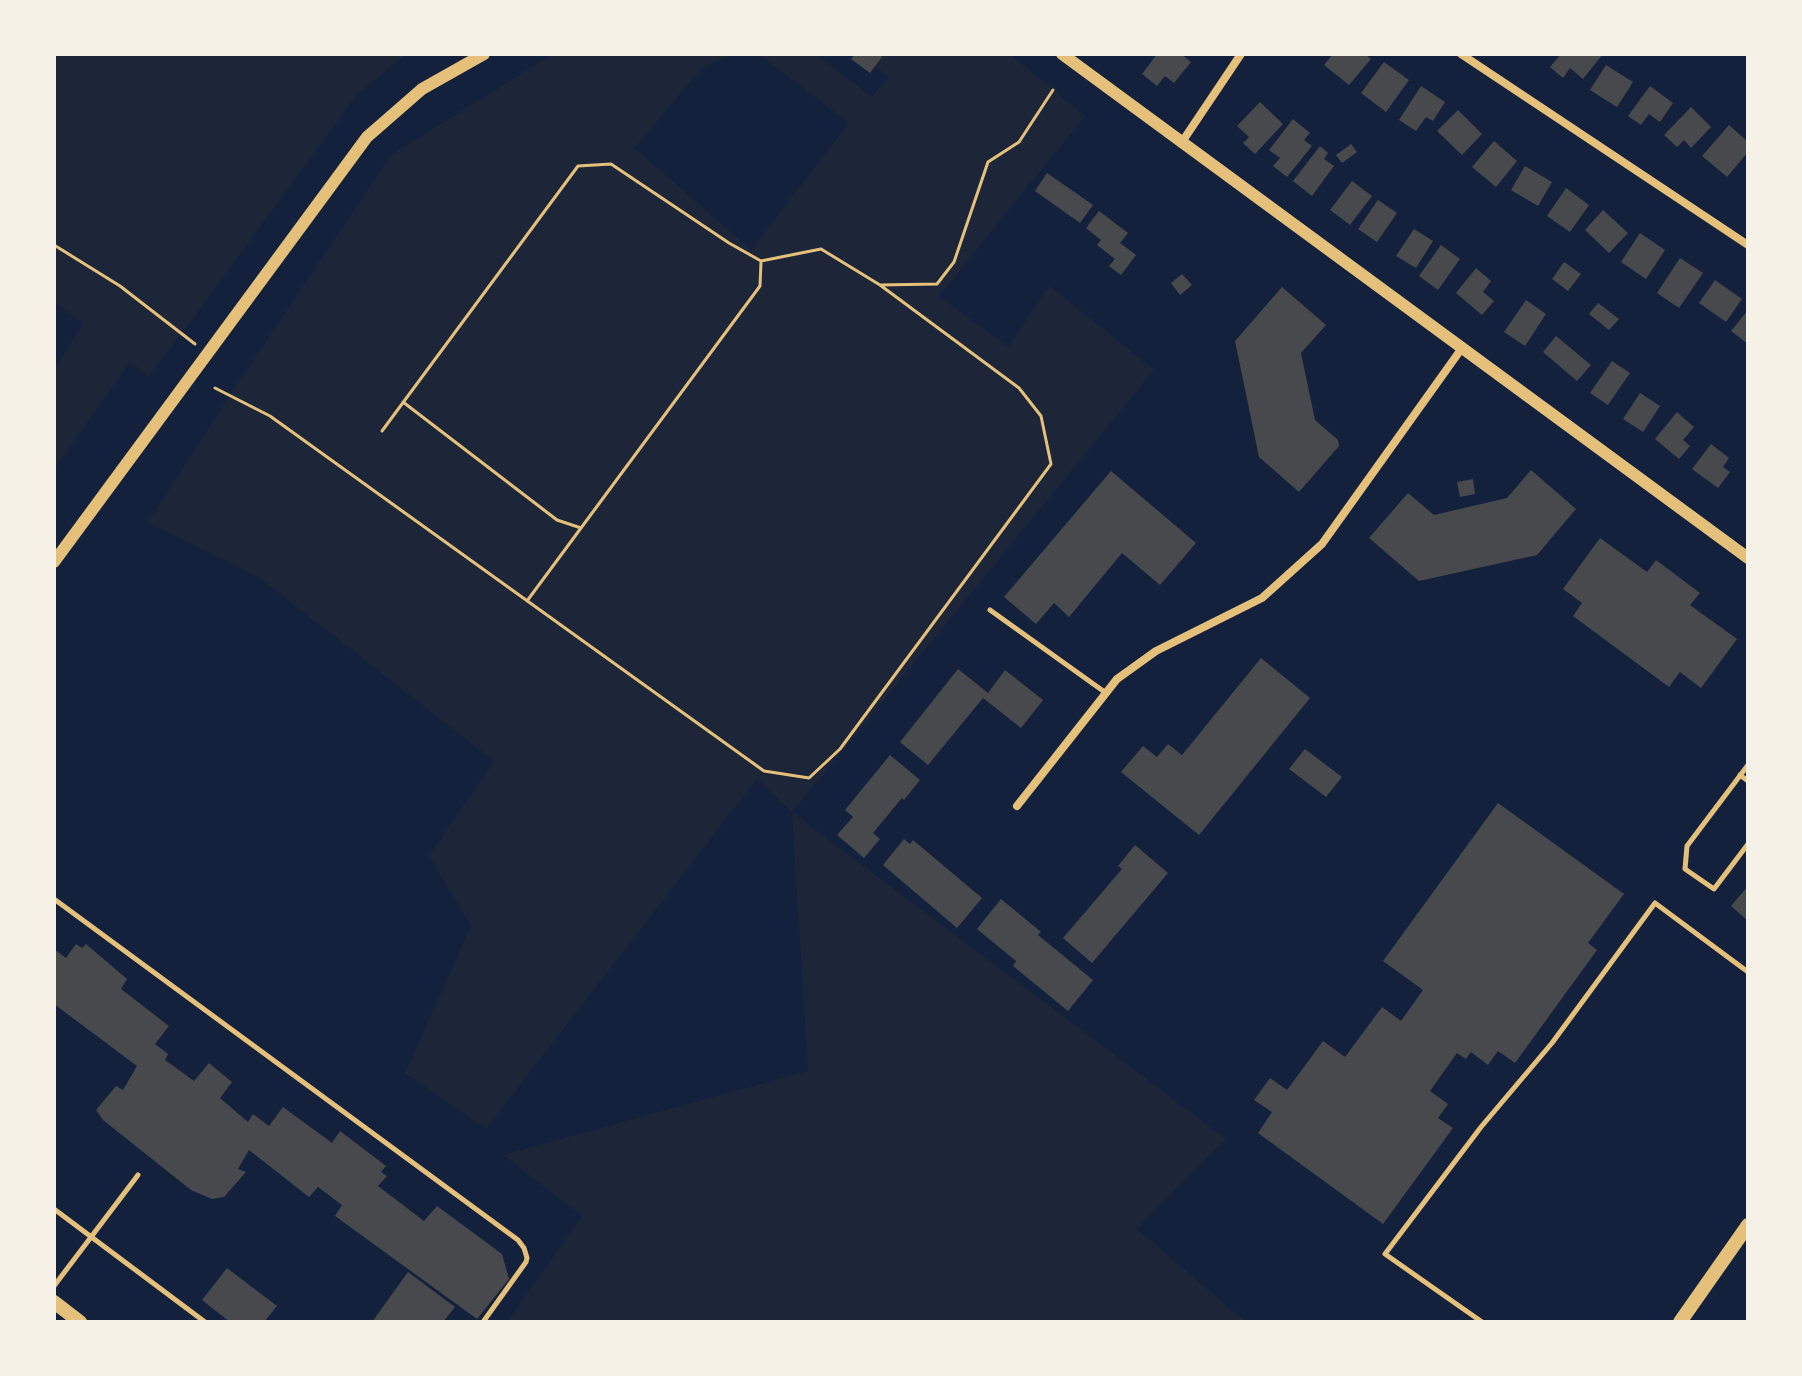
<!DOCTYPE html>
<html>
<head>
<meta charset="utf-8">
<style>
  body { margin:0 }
  #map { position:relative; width:1802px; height:1376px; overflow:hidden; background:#14213d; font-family:"Exo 2",sans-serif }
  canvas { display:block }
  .frame { position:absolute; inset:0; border:56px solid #f6f1e7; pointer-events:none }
</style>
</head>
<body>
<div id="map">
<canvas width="1802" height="1376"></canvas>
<div class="frame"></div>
</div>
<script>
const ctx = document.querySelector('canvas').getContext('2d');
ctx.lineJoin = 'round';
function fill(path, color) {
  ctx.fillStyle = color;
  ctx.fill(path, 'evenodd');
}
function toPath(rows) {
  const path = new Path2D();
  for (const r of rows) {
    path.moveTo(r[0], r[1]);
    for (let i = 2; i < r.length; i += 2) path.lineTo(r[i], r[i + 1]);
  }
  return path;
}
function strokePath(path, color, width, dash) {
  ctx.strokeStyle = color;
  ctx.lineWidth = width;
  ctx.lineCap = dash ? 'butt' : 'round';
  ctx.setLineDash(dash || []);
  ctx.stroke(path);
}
const green = toPath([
  [54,54,406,54,356,96,183,332,149,376,130,362,54,470,54,370,83,324,54,302],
  [553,54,731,54,702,68,635,148,751,250,849,123,758,54,820,54,819,57,872,97,888,77,871,63,878,54,1010,54,1085,116,939,296,1008,347,1049,285,1154,370,792,812,1226,1139,1137,1229,1246,1322,507,1322,582,1216,503,1155,808,1071,792,812,757,779,486,1129,405,1073,471,926,429,856,494,761,257,576,147,523,234,389,391,155]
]);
const building = toPath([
  [855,54,878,54,882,57,870,73,851,59],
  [1157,54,1181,54,1191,62,1174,83,1165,76,1157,86,1142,74],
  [1333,54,1365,54,1371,59,1349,85,1324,65],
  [1561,54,1603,54,1583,79,1570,68,1563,78,1550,67],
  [1384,62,1409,80,1386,112,1361,93],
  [1606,65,1633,82,1617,107,1590,90],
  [1421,86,1445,102,1433,121,1426,117,1416,131,1399,120],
  [1650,86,1673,103,1660,122,1649,114,1641,125,1628,116],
  [1260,102,1283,124,1255,154,1243,143,1249,137,1237,126],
  [1691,107,1711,127,1691,148,1684,140,1677,147,1664,135],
  [1458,110,1482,134,1462,155,1437,131],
  [1293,119,1310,133,1304,140,1312,146,1287,177,1273,166,1280,158,1269,150],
  [1729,125,1748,142,1748,152,1727,177,1702,156],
  [1494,141,1517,161,1496,187,1472,167],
  [1351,144,1357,152,1342,163,1336,155],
  [1320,146,1328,153,1324,159,1334,166,1312,196,1293,181],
  [1525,166,1552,182,1538,206,1511,190],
  [1047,173,1093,205,1080,223,1035,191],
  [1352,181,1372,196,1350,225,1330,210],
  [1566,188,1589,205,1570,232,1547,216],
  [1378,200,1397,213,1377,242,1358,229],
  [1603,210,1628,233,1609,253,1585,230],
  [1099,211,1128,233,1120,243,1136,255,1121,275,1109,266,1115,259,1097,245,1101,240,1086,228],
  [1414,229,1433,241,1416,268,1396,256],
  [1640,233,1665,250,1646,279,1621,262],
  [1441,245,1460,259,1438,290,1419,276],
  [1680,258,1703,273,1679,308,1657,293],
  [1564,262,1581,274,1568,291,1552,279],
  [1476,268,1491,281,1483,292,1494,301,1482,315,1456,293],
  [1182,274,1192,285,1180,295,1171,283],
  [1715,280,1742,299,1726,322,1699,303],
  [1282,287,1326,325,1301,353,1315,420,1338,440,1339,446,1299,492,1259,457,1235,341],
  [1526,300,1546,314,1525,346,1504,332],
  [1598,303,1619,319,1609,330,1589,314],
  [1748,310,1748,344,1731,331],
  [1556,336,1591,365,1577,381,1543,352],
  [1612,361,1630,373,1608,405,1590,393],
  [1640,393,1660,406,1643,432,1623,419],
  [1677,412,1694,427,1683,440,1690,446,1679,459,1655,439],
  [1711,444,1729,458,1723,467,1730,472,1718,488,1692,469],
  [1531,470,1576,509,1537,555,1419,581,1369,538,1408,493,1434,515,1507,498],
  [1111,471,1196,543,1160,585,1122,553,1069,617,1054,603,1036,624,1004,597],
  [1473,479,1475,494,1460,497,1457,482],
  [1600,538,1647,572,1656,560,1700,593,1690,605,1737,639,1701,688,1680,672,1669,687,1573,616,1582,603,1563,589],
  [1261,658,1310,698,1199,835,1121,772,1143,746,1157,757,1168,744,1182,755],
  [958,669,988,693,1005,670,1043,700,1021,728,983,698,928,765,900,742],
  [1305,749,1342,777,1326,797,1289,769],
  [890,755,920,780,904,800,902,798,873,833,880,839,864,858,837,835,853,817,845,810],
  [1498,803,1624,894,1588,943,1597,950,1515,1063,1498,1051,1488,1065,1471,1052,1466,1059,1457,1053,1430,1091,1448,1104,1438,1118,1453,1128,1383,1224,1258,1133,1272,1112,1254,1100,1270,1078,1287,1090,1323,1041,1345,1057,1382,1007,1401,1021,1423,990,1383,961],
  [904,839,910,844,913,840,982,898,957,928,883,865],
  [1135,845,1168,873,1092,963,1063,938,1122,869,1118,866],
  [1748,886,1748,921,1731,906],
  [1001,899,1041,932,1038,935,1093,980,1068,1011,1013,966,1016,961,977,929],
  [76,944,82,948,86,944,127,979,121,989,169,1026,155,1044,168,1054,165,1060,194,1081,209,1063,232,1082,220,1098,248,1122,253,1114,269,1126,283,1107,332,1143,340,1131,386,1166,381,1172,387,1176,378,1186,424,1221,437,1206,502,1254,509,1279,477,1319,335,1216,342,1205,318,1187,309,1197,249,1150,238,1169,246,1172,224,1197,212,1199,191,1190,103,1120,96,1110,116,1086,123,1090,137,1066,54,1004,54,949,66,958],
  [227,1268,277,1306,264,1322,230,1322,202,1300],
  [408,1272,455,1307,443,1322,372,1322]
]);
const path = toPath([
  [54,245,120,286,195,344],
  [880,285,937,284,954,262,988,162,1019,142,1053,90],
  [215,388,270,416,764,771,809,778,840,749,1051,464,1041,416,1019,388,880,285,821,249,761,261,729,243,611,164,578,166,382,431],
  [403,402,557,520,581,528],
  [527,601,760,286,761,262]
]);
const service = toPath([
  [990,610,1106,693],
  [1748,765,1687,846,1685,869,1714,889,1748,844],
  [1740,775,1748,781],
  [54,899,518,1240,524,1248,527,1258,526,1262,483,1322],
  [54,1209,205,1322],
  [54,1286,138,1175],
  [1482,1322,1385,1254,1481,1127,1552,1043,1655,903,1748,972]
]);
const minor = toPath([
  [1461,54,1748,245],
  [1182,142,1241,54],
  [1017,806,1117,679,1156,651,1262,598,1322,544,1462,348]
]);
const tertiary = toPath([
  [1062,54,1748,558],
  [54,562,367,137,422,89,484,54]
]);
const secondary = toPath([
  [54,1302,80,1322],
  [1680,1322,1748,1225]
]);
fill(green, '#1d2539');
fill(building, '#48494c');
strokePath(path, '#e5c07b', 3);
strokePath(service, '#e5c07b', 5);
strokePath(minor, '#e5c07b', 8);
strokePath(tertiary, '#e5c07b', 12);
strokePath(secondary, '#e5c07b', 14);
</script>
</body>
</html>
